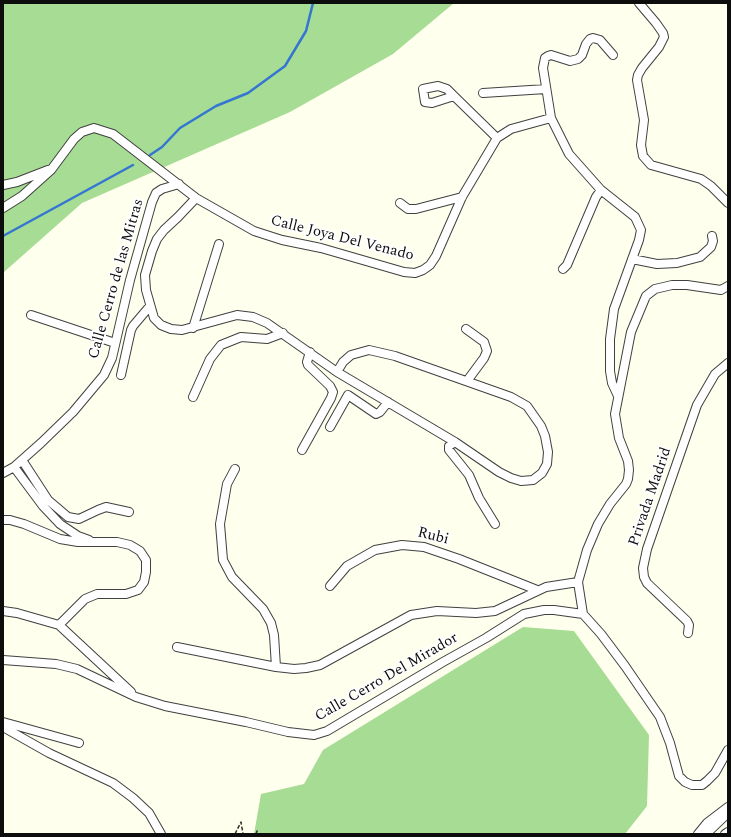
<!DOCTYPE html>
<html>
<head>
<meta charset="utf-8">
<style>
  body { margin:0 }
  #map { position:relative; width:731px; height:837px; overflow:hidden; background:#ffffed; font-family:Spectral,serif }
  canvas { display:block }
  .frame { position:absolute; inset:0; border:4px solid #0d0d0d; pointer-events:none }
</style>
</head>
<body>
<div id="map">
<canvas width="731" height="837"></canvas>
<div class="frame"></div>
</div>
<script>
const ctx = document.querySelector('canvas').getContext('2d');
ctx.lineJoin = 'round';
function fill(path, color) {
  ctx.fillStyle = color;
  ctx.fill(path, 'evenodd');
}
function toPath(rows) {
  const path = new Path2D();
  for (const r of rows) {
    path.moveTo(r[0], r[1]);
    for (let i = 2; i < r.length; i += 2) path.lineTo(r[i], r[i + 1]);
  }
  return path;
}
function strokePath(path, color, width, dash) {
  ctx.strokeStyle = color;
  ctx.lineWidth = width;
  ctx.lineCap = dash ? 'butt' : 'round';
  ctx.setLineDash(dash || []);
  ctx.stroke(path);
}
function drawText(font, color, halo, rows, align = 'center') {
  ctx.font = font + ' Spectral,serif';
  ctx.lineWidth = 4;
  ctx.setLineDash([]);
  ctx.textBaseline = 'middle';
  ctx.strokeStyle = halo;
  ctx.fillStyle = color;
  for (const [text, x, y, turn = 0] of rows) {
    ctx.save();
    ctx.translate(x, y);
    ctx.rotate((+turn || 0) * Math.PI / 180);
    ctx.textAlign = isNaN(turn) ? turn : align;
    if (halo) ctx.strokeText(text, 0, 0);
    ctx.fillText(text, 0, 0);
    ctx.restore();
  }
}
const forest = toPath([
  [3,3,454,3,393,54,290,112,82,203,4,272,3,275],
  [523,627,574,631,649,735,647,806,625,834,254,834,261,794,304,784,323,750]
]);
const stream = toPath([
  [150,155,162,147,180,128,216,106,248,93,285,66,306,31,313,3],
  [3,236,133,165]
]);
const path = toPath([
  [235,834,241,822,243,834],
  [256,834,257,831,257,834]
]);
const minor = toPath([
  [639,3,656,23,663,33,664,37,659,47,642,68,638,75,637,80,644,120,641,145,643,156,651,165,701,179,711,186,728,203],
  [613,55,600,40,593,38,590,39,586,44,582,55,578,59,570,61,551,55,548,56,545,58,543,68,551,118,569,154,601,190,635,217,641,230,639,240,614,309,610,339,610,371,612,383,618,396],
  [483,93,546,89],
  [454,96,432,103,425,102,423,89,438,86,447,89,454,96,497,138],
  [3,185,17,182,48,170],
  [196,198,178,217,164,230,157,239,152,251,145,275,146,290,154,318,161,325,171,329,182,330,237,315,253,317,267,323,337,372,455,442,499,472,511,478,521,481,533,480,542,473,547,464,548,452,545,436,541,426,527,406,511,397,395,356,369,350,351,355,343,362,337,372],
  [400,203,408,209,416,209,462,197],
  [3,208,22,196,51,170,74,139,82,132,94,128,113,134,126,144,196,198,254,231,282,240,321,248,404,272,415,273,423,270,430,265,436,256,462,197,497,138,511,129,551,118],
  [632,259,657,264,677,263,700,257,711,247,713,241,712,236],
  [563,269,567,265,596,197,601,190],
  [728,286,721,290,687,285,672,285,655,289,646,296,631,332,615,414,619,438,628,461,629,470,628,479,626,484,610,504,598,524,587,550,578,582,583,614,601,634,625,666,660,717,670,743,679,776,685,782,692,785,702,785,707,781,715,773,728,750],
  [31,315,115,343],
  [193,328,219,244],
  [466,329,484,342,487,351,484,358,467,381],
  [121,375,131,330,133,326,150,306],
  [193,397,210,359,221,345,241,337,267,339,283,333],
  [330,427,348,395,376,414,380,412,388,402],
  [455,442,449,446,449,450,469,475,479,498,495,524],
  [302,450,331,398,333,392,330,386,308,365,307,362,310,352],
  [22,460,48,500,68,517,79,519,98,510,106,507,129,512],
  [14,467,43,506,60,524,78,536,89,540],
  [235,469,227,484,220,524,223,560,232,577,263,609,271,623,274,635,276,667],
  [3,473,14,467,41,443,73,412,104,375,112,358,130,280,152,202,156,193,162,189,179,184],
  [3,520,10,520,24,524,60,539,78,542,117,542,130,545,140,551,146,560,146,572,144,582,138,590,126,594,97,594,85,599,59,625],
  [330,586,347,566,375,550,402,545,424,547,459,559,537,590],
  [3,611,17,613,59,625,131,692],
  [688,633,689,625,687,621,647,583,644,577,643,568,647,549,697,405,715,374,728,363],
  [177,647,276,667,294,669,306,668,320,665,411,615,437,611,476,613,495,611,546,587,578,582],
  [3,660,56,664,77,669,136,697,165,706,246,722,288,732,314,735,327,731,443,662,486,638,524,614,544,610,554,610,583,614],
  [3,722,79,743],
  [3,727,49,753,113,783,133,798,149,813,161,834],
  [698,834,707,823,728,807],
  [706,834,728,813],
  [725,834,728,832]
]);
const streetNames = [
  ["Calle Joya Del Venado",342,239,14],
  ["Calle Cerro de las Mitras",117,279,-74],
  ["Privada Madrid",651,497,-71],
  ["Rubi",433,537,14],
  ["Calle Cerro Del Mirador",387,678,-30]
];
fill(forest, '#a7dc94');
strokePath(stream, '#3476d2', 2.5);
strokePath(minor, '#404040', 10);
strokePath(path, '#2f2f2f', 1.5, [4, 2]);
strokePath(minor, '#fff', 8);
drawText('15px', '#0d0d0d', '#fff', streetNames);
</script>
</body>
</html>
